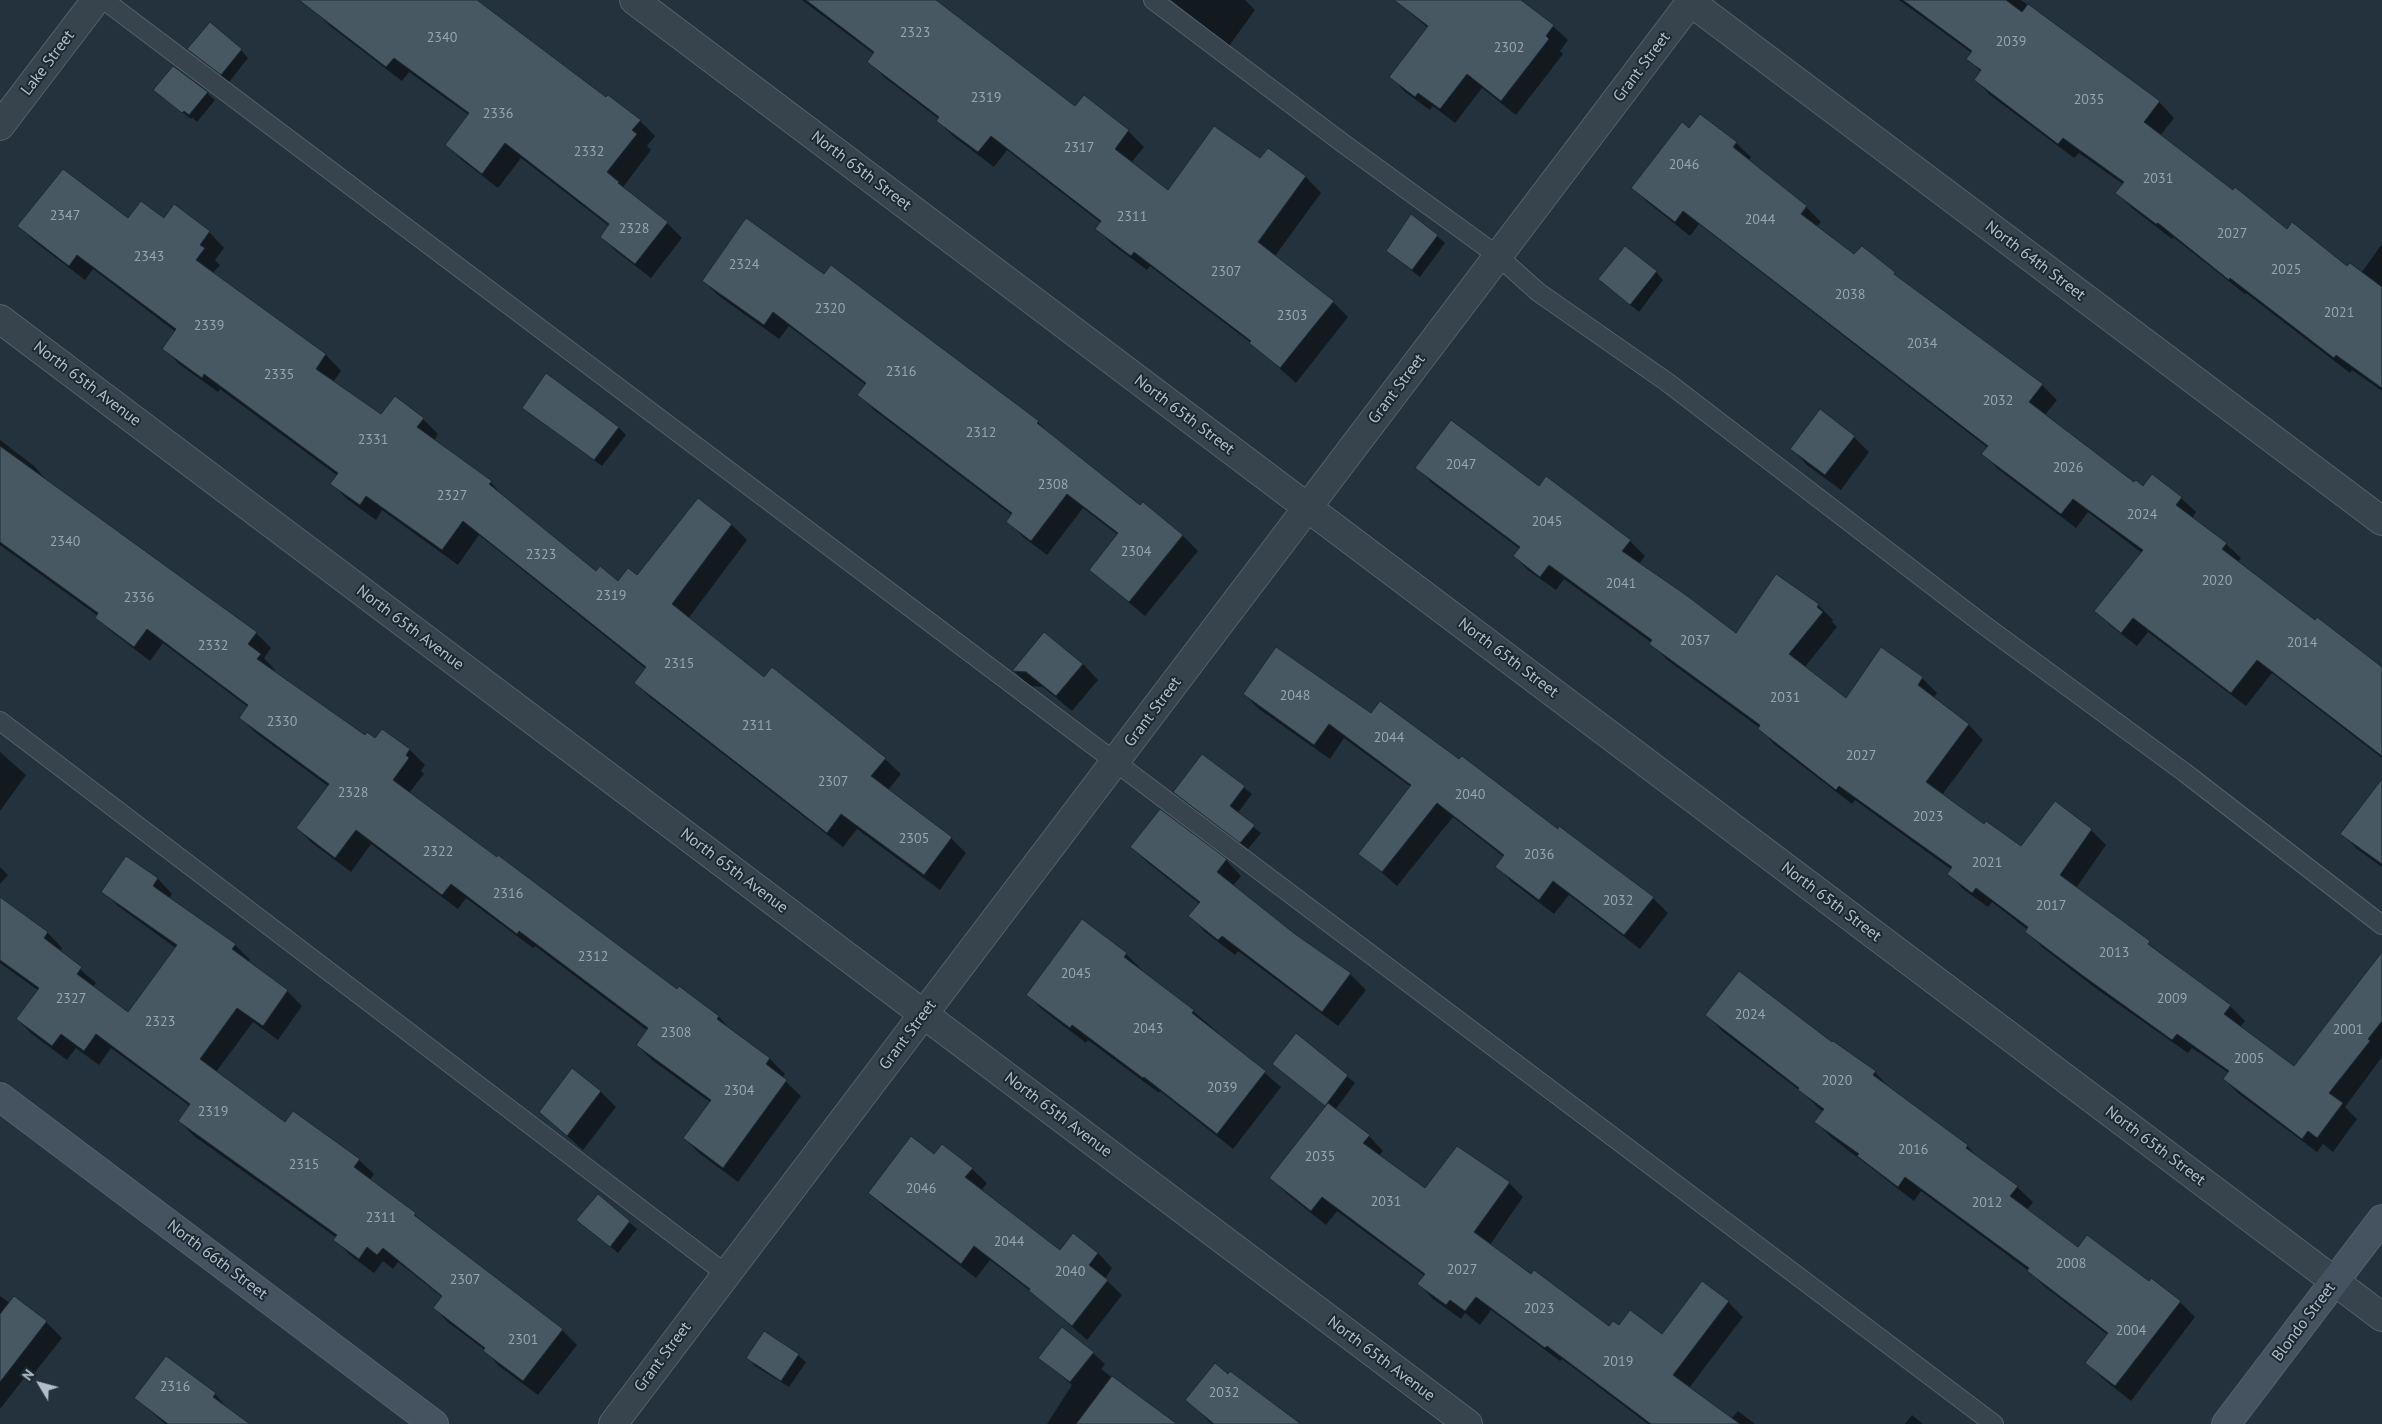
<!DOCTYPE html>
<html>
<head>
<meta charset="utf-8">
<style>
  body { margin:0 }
  #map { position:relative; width:2382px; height:1424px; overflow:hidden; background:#23323d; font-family:"PT Sans",sans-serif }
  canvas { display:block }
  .north { position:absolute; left:15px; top:1359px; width:50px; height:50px; -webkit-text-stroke:4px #1c2832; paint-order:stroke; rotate:307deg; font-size:14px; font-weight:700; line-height:20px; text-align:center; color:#b3bec8 }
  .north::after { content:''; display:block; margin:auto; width:18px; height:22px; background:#b3bec8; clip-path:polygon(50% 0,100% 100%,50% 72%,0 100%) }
</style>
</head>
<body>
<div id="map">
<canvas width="2382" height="1424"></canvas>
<div class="north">N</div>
</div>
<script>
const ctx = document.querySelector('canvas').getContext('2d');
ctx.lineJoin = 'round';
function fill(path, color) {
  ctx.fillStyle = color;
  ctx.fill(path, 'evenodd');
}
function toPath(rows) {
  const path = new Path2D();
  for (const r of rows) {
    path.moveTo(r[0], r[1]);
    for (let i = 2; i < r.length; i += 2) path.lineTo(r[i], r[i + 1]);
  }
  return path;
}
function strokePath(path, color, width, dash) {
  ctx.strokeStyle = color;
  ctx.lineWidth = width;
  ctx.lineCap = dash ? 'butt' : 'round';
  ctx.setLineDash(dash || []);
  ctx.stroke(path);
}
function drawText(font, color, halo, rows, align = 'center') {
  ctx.font = font + ' "PT Sans",sans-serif';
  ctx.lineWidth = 4;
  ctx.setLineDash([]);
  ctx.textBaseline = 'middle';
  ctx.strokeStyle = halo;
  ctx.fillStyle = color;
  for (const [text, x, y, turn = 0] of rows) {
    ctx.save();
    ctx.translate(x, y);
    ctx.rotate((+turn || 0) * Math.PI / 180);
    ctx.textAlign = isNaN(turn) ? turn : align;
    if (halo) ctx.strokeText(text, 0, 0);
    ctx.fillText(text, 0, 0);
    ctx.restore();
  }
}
const shadow = toPath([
  [318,0,475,0,607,99,640,121,655,136,647,146,651,150,623,187,667,223,682,238,651,278,617,252,601,237,609,226,521,158,498,188,462,160,446,145,469,115,409,72,402,81,330,26,315,11],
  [802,0,934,0,1076,107,1084,97,1128,131,1144,147,1131,163,1168,191,1261,160,1268,150,1306,177,1321,193,1275,256,1333,302,1348,317,1296,383,1251,343,1150,266,1147,270,1112,244,1097,229,1101,223,1007,150,994,167,953,136,938,121,939,119,884,77,869,61,874,54],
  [1171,0,1245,0,1255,10,1229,46],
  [1395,0,1519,0,1553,26,1568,40,1560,51,1563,54,1516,115,1482,88,1455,123,1433,106,1430,110,1405,92,1391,77,1428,28],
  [1899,0,2021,0,2159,102,2174,118,2160,136,2287,231,2348,268,2361,273,2382,244,2382,391,2352,370,2350,373,2246,293,2245,294,2173,237,2172,239,2132,208,2117,193,2123,184,2079,153,2074,158,1990,95,1975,79,1981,72,1968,59,1972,53],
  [189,49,241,50,248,58,229,82],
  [155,90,207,93,215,100,197,122,192,117,191,119],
  [1689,130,1736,143,1751,157,1748,161,1806,207,1821,222,1816,227,1854,256,1862,248,1906,285,2042,385,2057,400,2044,416,2135,484,2181,498,2196,512,2192,518,2226,544,2241,558,2237,563,2315,622,2382,668,2382,758,2272,673,2246,706,2148,632,2137,646,2111,626,2096,611,2142,553,2088,512,2076,528,1998,469,1983,454,1988,448,1699,224,1690,236,1647,202,1633,187],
  [174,206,209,232,224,248,215,260,220,265,213,273,326,355,341,371,333,382,381,416,423,419,438,434,434,441,491,482,505,499,596,572,618,583,638,577,698,499,732,525,747,540,688,619,764,678,885,759,901,774,888,790,951,838,966,853,940,890,857,829,843,847,651,698,635,683,646,669,479,535,458,565,382,510,376,520,347,499,332,484,338,476,220,389,218,392,179,364,164,348,176,332,93,269,85,280,34,241,19,226,164,220],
  [1437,236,1445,243,1420,277,1387,251],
  [1656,272,1663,280,1639,312,1607,286],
  [824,276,1038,422,1053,437,1141,507,1182,535,1198,551,1145,616,1090,570,1118,535,1083,508,1047,555,1023,537,1007,521,1012,515,874,410,859,395,866,385,789,326,779,339,719,296,703,281],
  [523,408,619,428,626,435,602,466],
  [1854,437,1869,452,1841,490,1807,465,1792,449],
  [0,440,34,466,48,482,256,633,271,648,264,658,275,670,273,672,365,737,375,740,382,730,410,750,425,765,421,771,424,774,409,793,677,991,679,988,719,1017,734,1033,770,1059,785,1074,782,1078,801,1096,738,1182,699,1153,684,1138,710,1102,652,1060,637,1045,648,1031,535,946,533,948,466,898,458,909,371,844,351,872,312,843,297,828,328,786,256,733,240,718,248,707,163,643,150,661,112,632,96,617,98,616,0,545],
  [1417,468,1539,488,1630,541,1645,556,1639,564,1736,635,1776,576,1818,605,1833,620,1832,622,1837,627,1804,668,1846,699,1882,649,1922,678,1937,693,1933,699,1969,725,1983,740,1942,795,1984,826,2021,848,2091,830,2106,845,2076,888,2230,1006,2245,1021,2240,1027,2294,1067,2382,983,2382,1057,2345,1107,2357,1119,2333,1152,2323,1144,2317,1152,2239,1094,2224,1079,2229,1073,2192,1048,2188,1053,2098,990,2042,947,2027,932,2028,930,1992,902,1988,907,1963,889,1949,874,1952,870,1855,800,1852,804,1774,744,1760,728,1666,659,1652,643,1564,579,1556,590,1529,571,1514,556,1520,549,1432,483],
  [1083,664,1098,680,1072,711,1043,687,1029,686,1014,671],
  [1244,694,1371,715,1558,830,1653,898,1668,913,1640,949,1569,895,1554,914,1512,882,1497,867,1504,857,1453,817,1397,886,1360,853,1411,787,1344,738,1330,759,1259,709],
  [0,752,26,775,0,811],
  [1203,756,1252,794,1237,814,1261,833,1248,849,1174,792],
  [2382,781,2382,867,2357,849,2342,834],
  [1160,810,1226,860,1241,876,1233,886,1294,935,1350,974,1366,990,1338,1026,1238,951,1235,955,1205,932,1190,916,1200,904,1147,862,1131,847],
  [127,857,158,879,172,894,169,899,235,945,250,960,248,962,287,991,302,1006,278,1040,253,1022,216,1072,285,1124,359,1160,374,1174,370,1180,562,1330,577,1345,538,1395,499,1366,485,1350,449,1323,434,1308,442,1297,398,1262,393,1269,383,1261,374,1273,350,1255,335,1240,337,1238,194,1136,179,1121,190,1106,111,1048,99,1065,76,1048,67,1060,32,1034,17,1019,39,991,0,963,0,899,48,933,62,948,60,952,96,983,93,987,128,1014,176,948,118,906,103,891],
  [0,867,8,875,0,884],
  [1083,921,1126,954,1142,970,1140,971,1193,1011,1281,1087,1233,1149,1160,1091,1159,1093,1088,1040,1086,1043,1043,1010,1027,995],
  [1707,1015,1832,1044,1833,1042,1875,1072,1890,1089,1967,1146,1983,1162,2017,1187,2033,1202,2027,1210,2078,1249,2149,1283,2180,1302,2195,1317,2131,1401,2102,1378,2087,1363,2108,1335,2044,1286,2029,1271,1921,1191,1914,1201,1831,1137,1816,1122,1823,1112,1799,1090,1722,1031],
  [1296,1035,1355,1083,1335,1110,1369,1136,1383,1151,1379,1156,1425,1190,1509,1183,1523,1197,1490,1245,1610,1328,1619,1327,1663,1336,1702,1283,1728,1302,1743,1317,1689,1388,1731,1419,1738,1411,1755,1424,1648,1424,1562,1359,1560,1361,1491,1310,1480,1325,1465,1313,1461,1319,1433,1299,1419,1284,1425,1276,1337,1211,1326,1225,1286,1193,1271,1178,1327,1107,1273,1064],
  [572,1070,601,1092,616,1107,583,1150,540,1112],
  [972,1169,987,1183,981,1191,1060,1252,1073,1235,1098,1253,1112,1268,1105,1279,1122,1295,1087,1340,1032,1292,990,1260,976,1278,884,1207,869,1192],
  [578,1220,629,1222,637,1229,618,1253],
  [0,1296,10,1303,15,1298,46,1322,62,1338,32,1376,28,1373,0,1409],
  [1093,1353,1105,1364,1101,1369,1172,1424,1047,1424,1072,1385,1040,1358],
  [798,1355,806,1362,789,1387,755,1366,748,1358],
  [215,1394,229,1410,248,1424,165,1424,136,1398],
  [1186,1400,1299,1424,1212,1424],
  [1912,1415,1923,1424,1905,1424]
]);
const building = toPath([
  [299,0,477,0,606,97,608,95,641,120,632,130,637,134,607,172,619,182,618,183,668,222,635,264,600,237,609,224,505,143,482,174,445,145,469,113,394,58,386,67,299,0],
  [806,0,936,0,1075,106,1084,95,1129,130,1115,149,1168,190,1214,126,1260,158,1268,148,1306,176,1258,242,1334,301,1280,368,1249,343,1251,341,1134,252,1131,256,1095,229,1101,221,991,136,978,152,936,121,939,117,867,62,874,52,806,0],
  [1394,0,1521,0,1554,25,1546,36,1549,39,1501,101,1467,74,1440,109,1418,93,1415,97,1389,77,1428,26,1394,0],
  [1903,0,2006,0,2022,12,2028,4,2160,101,2144,122,2233,190,2235,187,2287,229,2292,222,2347,266,2350,263,2382,287,2382,388,2336,355,2334,358,2230,278,2229,280,2158,223,2156,224,2115,193,2124,182,2063,138,2058,144,1974,80,1981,70,1966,59,1972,51,1903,0],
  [210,22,242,49,221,75,187,49,210,22],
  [173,66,208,92,189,115,184,111,182,113,153,90,173,66],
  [1700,114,1737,142,1733,147,1807,206,1801,214,1854,254,1862,246,1895,272,1894,274,2043,384,2029,402,2134,482,2136,480,2143,486,2152,474,2182,497,2176,505,2227,543,2222,549,2315,620,2317,617,2382,667,2382,756,2257,660,2231,693,2133,618,2121,633,2094,611,2143,550,2073,499,2061,514,1981,454,1988,446,1683,211,1675,222,1631,188,1682,122,1689,128,1700,114],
  [63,169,128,218,141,201,164,218,174,204,210,231,200,245,205,248,196,260,326,354,316,369,381,414,395,396,424,418,417,427,492,481,489,484,596,571,600,566,618,581,628,568,637,575,698,498,732,524,672,604,764,677,772,667,886,758,871,776,952,837,924,875,841,814,827,833,634,683,646,667,463,521,442,550,366,496,360,505,330,484,338,473,204,374,202,378,162,349,176,329,77,255,69,266,17,226,63,169],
  [1411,214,1438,235,1412,270,1386,251,1411,214],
  [746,218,824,274,831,265,1039,421,1037,423,1140,505,1143,502,1183,535,1129,602,1089,570,1118,533,1067,494,1031,541,1006,522,1012,513,857,395,866,383,773,312,764,325,702,281,746,218],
  [1625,246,1657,271,1630,305,1598,279,1625,246],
  [546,373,619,427,594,460,522,408,546,373],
  [1820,409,1855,436,1825,475,1790,449,1820,409],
  [1451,420,1539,486,1546,476,1631,540,1622,551,1686,595,1736,633,1776,574,1819,604,1817,607,1823,612,1789,654,1846,698,1881,647,1923,677,1918,685,1969,724,1926,782,1984,824,1986,821,2021,846,2055,801,2092,829,2060,875,2150,941,2148,944,2231,1005,2224,1014,2294,1066,2382,952,2382,1021,2368,1039,2370,1041,2329,1093,2343,1103,2317,1138,2308,1131,2302,1139,2223,1079,2229,1071,2177,1034,2172,1040,2082,975,2025,932,2028,927,1976,888,1972,893,1947,874,1952,867,1839,786,1836,790,1758,729,1760,725,1649,644,1652,640,1549,565,1540,577,1513,556,1520,547,1415,468,1451,420],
  [0,446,257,632,248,644,261,654,257,659,365,735,367,732,375,738,382,729,410,749,406,755,409,758,393,780,497,857,498,855,677,989,679,986,719,1016,717,1019,770,1058,766,1064,787,1080,723,1168,683,1138,711,1100,636,1045,648,1028,519,931,517,934,451,884,442,895,356,830,335,858,296,828,329,784,239,718,248,705,147,629,134,647,95,618,98,613,0,542,0,446],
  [1044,632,1083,664,1056,696,1026,672,1012,671,1044,632],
  [1276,647,1371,713,1380,701,1459,759,1462,756,1558,829,1559,826,1654,897,1624,935,1553,881,1539,900,1495,867,1504,855,1437,803,1382,872,1358,854,1411,785,1329,724,1314,745,1243,694,1276,647],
  [1202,754,1245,786,1230,806,1255,825,1240,843,1173,792,1202,754],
  [2382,779,2382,864,2340,834,2382,779],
  [1160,809,1227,859,1217,872,1295,934,1351,973,1322,1012,1222,936,1218,940,1188,916,1200,902,1130,847,1160,809],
  [126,856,158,878,153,886,236,944,232,949,288,990,263,1026,237,1008,200,1059,285,1122,293,1111,360,1159,354,1167,416,1213,414,1215,563,1329,523,1381,483,1351,485,1348,433,1308,442,1296,383,1248,377,1255,367,1247,359,1259,333,1240,337,1235,178,1121,190,1104,96,1034,84,1051,61,1034,52,1046,16,1019,39,988,0,960,0,897,48,932,44,938,82,967,77,974,128,1012,177,945,101,892,126,856],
  [1082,919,1127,953,1124,957,1194,1010,1192,1013,1266,1071,1217,1134,1144,1077,1143,1078,1072,1025,1070,1028,1026,995,1082,919],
  [1739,971,1832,1042,1833,1041,1876,1071,1873,1075,1968,1145,1966,1148,2018,1186,2010,1196,2078,1247,2087,1235,2149,1281,2151,1278,2181,1301,2115,1386,2085,1363,2108,1333,2027,1271,2029,1268,1905,1177,1898,1187,1857,1156,1859,1154,1814,1122,1824,1109,1798,1090,1799,1088,1705,1015,1739,971],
  [1296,1033,1348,1075,1325,1106,1272,1064,1296,1033],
  [572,1068,601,1091,567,1136,539,1112,572,1068],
  [1328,1103,1370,1135,1363,1143,1425,1188,1457,1146,1510,1182,1474,1232,1531,1274,1534,1270,1609,1326,1613,1321,1619,1325,1630,1310,1662,1334,1702,1281,1729,1301,1673,1375,1740,1424,1651,1424,1547,1346,1545,1348,1476,1297,1465,1311,1450,1300,1446,1305,1417,1284,1425,1274,1322,1197,1311,1211,1269,1178,1328,1103],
  [911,1136,934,1154,942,1144,973,1168,965,1177,1060,1250,1073,1233,1098,1253,1089,1265,1108,1280,1072,1326,1029,1291,1030,1289,974,1246,961,1264,868,1193,911,1136],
  [598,1194,630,1221,610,1247,576,1220,598,1194],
  [14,1296,47,1321,0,1382,0,1314,14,1296],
  [1062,1327,1094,1352,1070,1382,1038,1358,1062,1327],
  [764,1331,799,1354,781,1381,746,1358,764,1331],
  [166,1356,216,1393,213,1397,250,1424,168,1424,134,1398,166,1356],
  [1215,1363,1228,1374,1230,1371,1301,1424,1214,1424,1185,1400,1215,1363],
  [1112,1376,1177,1424,1076,1424,1112,1376]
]);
const lane = toPath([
  [104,0,1994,1424],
  [1153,0,1344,144,1498,256,1538,292,1667,382,1984,625,2184,772,2382,925],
  [0,721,726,1274]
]);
const street = toPath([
  [634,0,2382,1317],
  [1688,0,2382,521],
  [0,126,96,0],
  [0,319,1468,1424],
  [613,1424,1692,0]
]);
const secondary = toPath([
  [0,1097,434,1424],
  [2226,1424,2382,1219]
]);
const numberNames = [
  ["2323",915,33],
  ["2340",442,38],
  ["2039",2011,42],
  ["2302",1509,48],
  ["2319",986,98],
  ["2035",2089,100],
  ["2336",498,114],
  ["2317",1079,148],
  ["2332",589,152],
  ["2046",1684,165],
  ["2031",2158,179],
  ["2347",65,216],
  ["2311",1132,217],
  ["2044",1760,220],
  ["2328",634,229],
  ["2027",2232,234],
  ["2343",149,257],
  ["2324",744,265],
  ["2025",2286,270],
  ["2307",1226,272],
  ["2038",1850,295],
  ["2320",830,309],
  ["2021",2339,313],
  ["2303",1292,316],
  ["2339",209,326],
  ["2034",1922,344],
  ["2316",901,372],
  ["2335",279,375],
  ["2032",1998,401],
  ["2312",981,433],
  ["2331",373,440],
  ["2047",1461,465],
  ["2026",2068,468],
  ["2308",1053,485],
  ["2327",452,496],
  ["2024",2142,515],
  ["2045",1547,522],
  ["2340",65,542],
  ["2304",1136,552],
  ["2323",541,555],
  ["2020",2217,581],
  ["2041",1621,584],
  ["2319",611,596],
  ["2336",139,598],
  ["2037",1695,641],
  ["2014",2302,643],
  ["2332",213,646],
  ["2315",679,664],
  ["2048",1295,696],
  ["2031",1785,698],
  ["2330",282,722],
  ["2311",757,726],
  ["2044",1389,738],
  ["2027",1861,756],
  ["2307",833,782],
  ["2328",353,793],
  ["2040",1470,795],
  ["2023",1928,817],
  ["2305",914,839],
  ["2322",438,852],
  ["2036",1539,855],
  ["2021",1987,863],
  ["2316",508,894],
  ["2032",1618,901],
  ["2017",2051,906],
  ["2013",2114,953],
  ["2312",593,957],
  ["2045",1076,974],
  ["2327",71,999],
  ["2009",2172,999],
  ["2024",1750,1015],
  ["2323",160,1022],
  ["2043",1148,1029],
  ["2001",2348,1030],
  ["2308",676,1033],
  ["2005",2249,1059],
  ["2020",1837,1081],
  ["2039",1222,1088],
  ["2304",739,1091],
  ["2319",213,1112],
  ["2016",1913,1150],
  ["2035",1320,1157],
  ["2315",304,1165],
  ["2046",921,1189],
  ["2031",1386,1202],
  ["2012",1987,1203],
  ["2311",381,1218],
  ["2044",1009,1242],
  ["2008",2071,1264],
  ["2027",1462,1270],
  ["2040",1070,1272],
  ["2307",465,1280],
  ["2023",1539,1309],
  ["2004",2131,1331],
  ["2301",523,1340],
  ["2019",1618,1362],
  ["2316",175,1387],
  ["2032",1224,1393]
];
const streetNames = [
  ["Lake Street",48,63,-53],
  ["Grant Street",1642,67,-53],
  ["North 65th Street",861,171,37],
  ["North 64th Street",2035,261,37],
  ["North 65th Avenue",87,384,37],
  ["Grant Street",1397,389,-53],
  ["North 65th Street",1184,415,37],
  ["North 65th Avenue",410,628,37],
  ["North 65th Street",1508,658,37],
  ["Grant Street",1153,712,-53],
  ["North 65th Avenue",734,871,37],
  ["North 65th Street",1831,902,37],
  ["Grant Street",908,1035,-53],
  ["North 65th Avenue",1058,1115,37],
  ["North 65th Street",2155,1146,37],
  ["North 66th Street",217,1260,37],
  ["Blondo Street",2304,1322,-53],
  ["Grant Street",663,1357,-53],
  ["North 65th Avenue",1381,1359,37]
];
fill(shadow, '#0007');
fill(building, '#475863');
strokePath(building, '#1e2a34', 1);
strokePath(lane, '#55616b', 20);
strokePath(street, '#55616b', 30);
strokePath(secondary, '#55616b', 30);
strokePath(lane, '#37434d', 18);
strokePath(street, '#37434d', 28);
strokePath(secondary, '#455360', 28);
drawText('14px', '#98a4af', null, numberNames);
drawText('16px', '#b3bec8', '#1c2832', streetNames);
</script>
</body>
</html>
